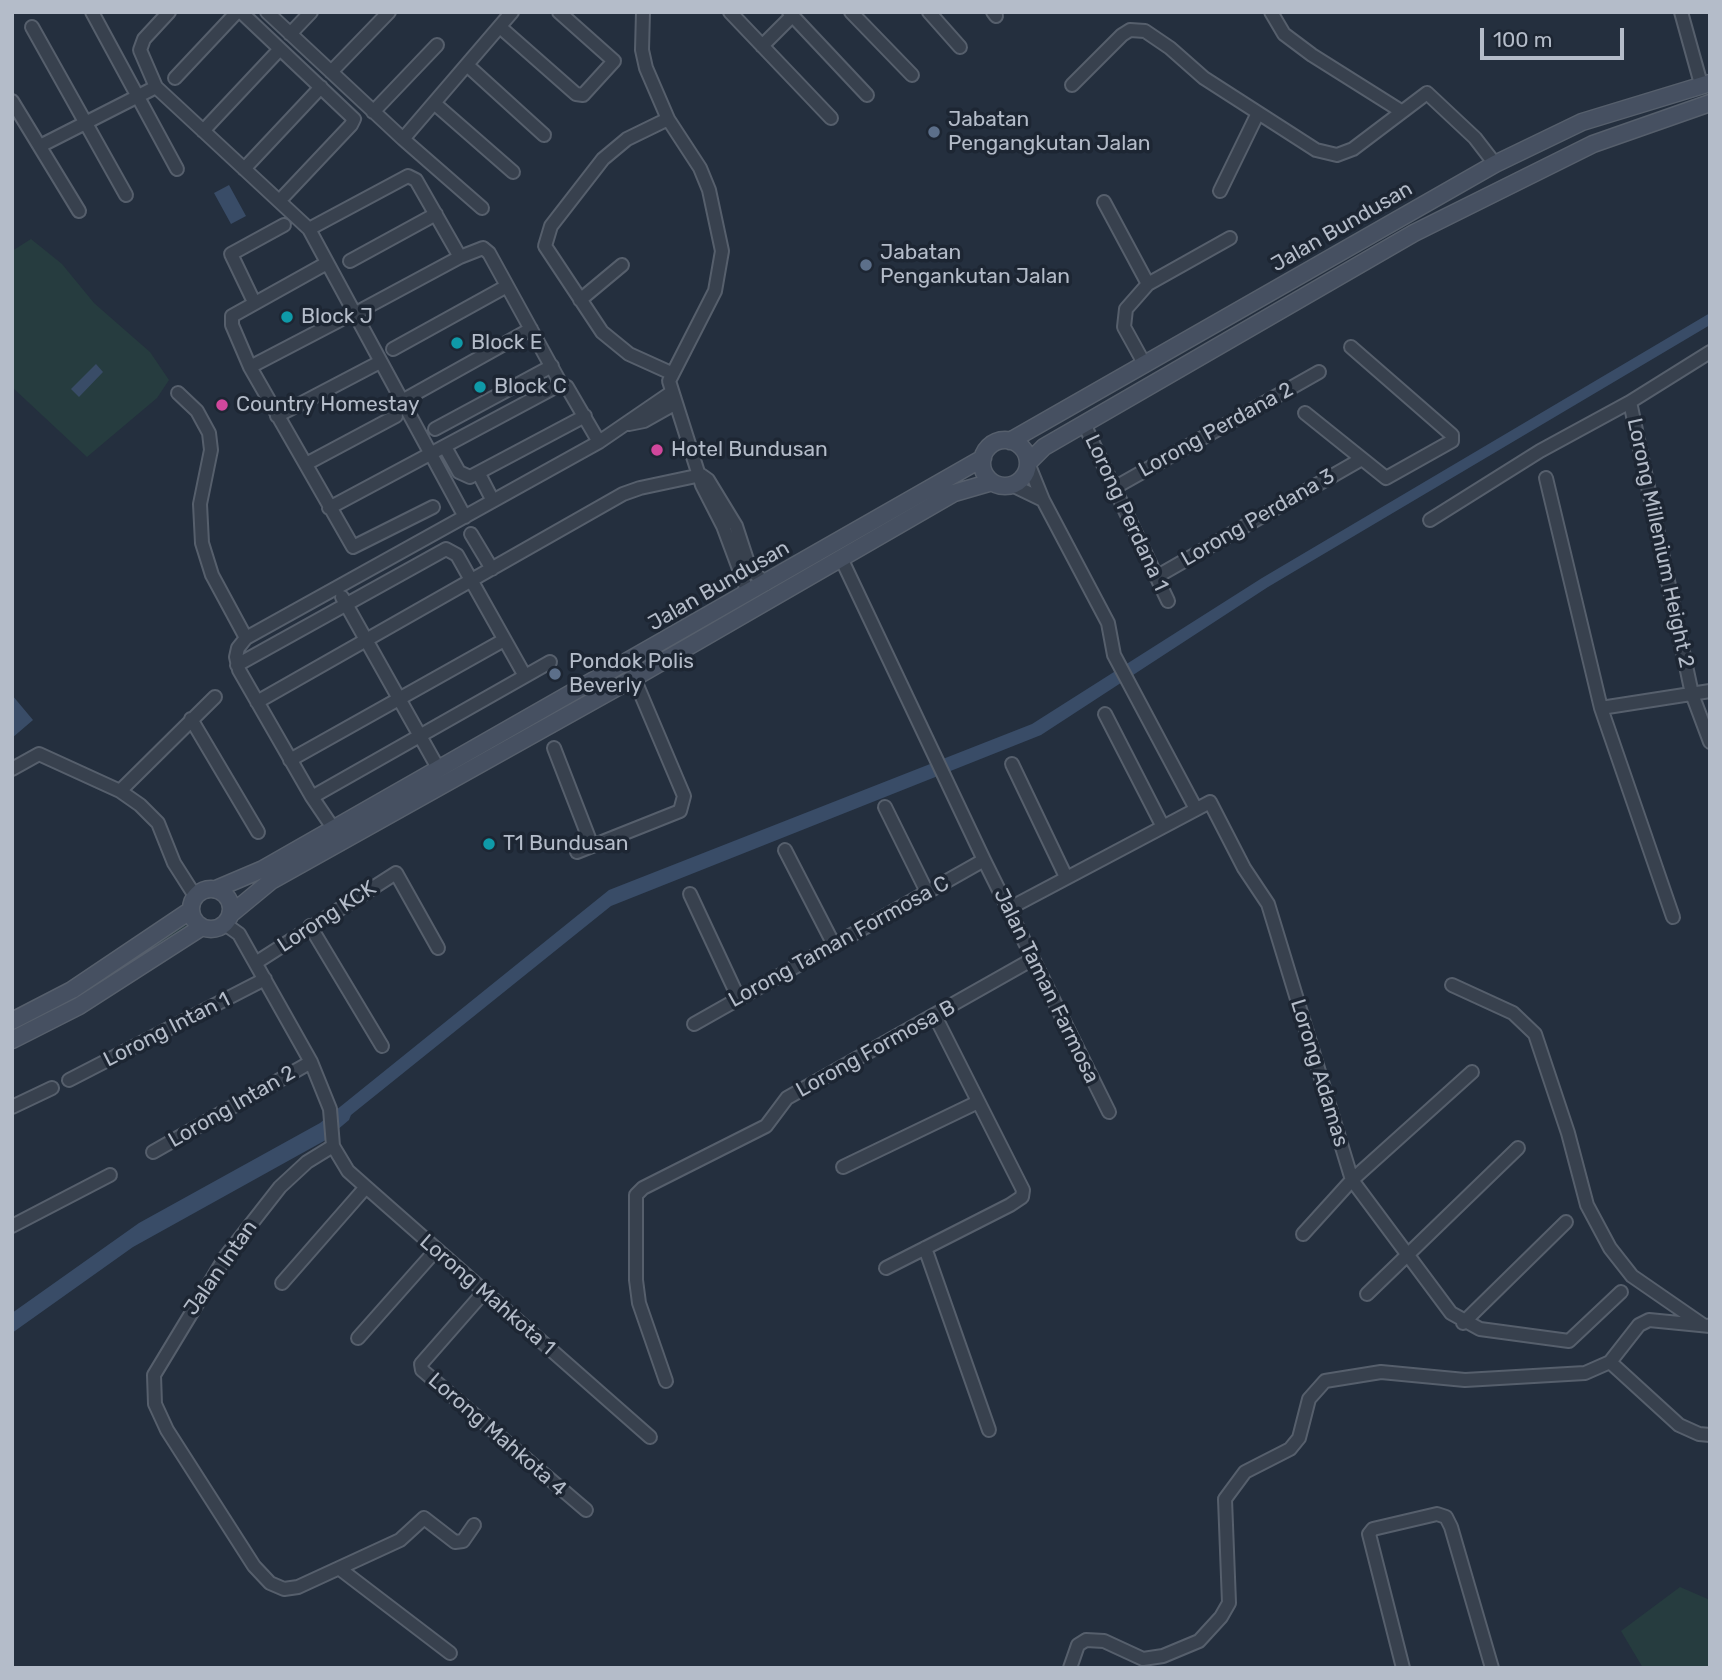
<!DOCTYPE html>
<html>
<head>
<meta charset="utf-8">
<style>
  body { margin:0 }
  #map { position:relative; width:1722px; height:1680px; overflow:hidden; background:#242f3e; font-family:Rubik,sans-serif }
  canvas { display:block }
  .frame { position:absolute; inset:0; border:14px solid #b4bcc9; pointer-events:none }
  .scale { position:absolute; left:1480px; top:28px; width:144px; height:32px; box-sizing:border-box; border:4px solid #b4bcc9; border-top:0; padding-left:9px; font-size:21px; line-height:24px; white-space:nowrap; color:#b4bcc9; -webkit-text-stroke:5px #1d2633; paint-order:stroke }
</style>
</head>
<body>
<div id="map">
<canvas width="1722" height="1680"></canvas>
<div class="frame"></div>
<div class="scale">100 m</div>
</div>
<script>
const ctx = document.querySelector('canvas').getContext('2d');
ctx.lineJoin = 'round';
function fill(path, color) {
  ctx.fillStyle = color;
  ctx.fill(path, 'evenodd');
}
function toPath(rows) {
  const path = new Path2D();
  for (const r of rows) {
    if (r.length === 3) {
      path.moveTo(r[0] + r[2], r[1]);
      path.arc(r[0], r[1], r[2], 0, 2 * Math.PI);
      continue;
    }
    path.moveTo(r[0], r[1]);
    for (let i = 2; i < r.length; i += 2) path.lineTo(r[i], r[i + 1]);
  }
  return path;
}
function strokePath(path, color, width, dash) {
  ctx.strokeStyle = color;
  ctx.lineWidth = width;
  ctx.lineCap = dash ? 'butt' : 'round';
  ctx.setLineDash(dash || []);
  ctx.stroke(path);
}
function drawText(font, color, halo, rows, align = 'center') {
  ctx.font = font + ' Rubik,sans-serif';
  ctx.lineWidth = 7;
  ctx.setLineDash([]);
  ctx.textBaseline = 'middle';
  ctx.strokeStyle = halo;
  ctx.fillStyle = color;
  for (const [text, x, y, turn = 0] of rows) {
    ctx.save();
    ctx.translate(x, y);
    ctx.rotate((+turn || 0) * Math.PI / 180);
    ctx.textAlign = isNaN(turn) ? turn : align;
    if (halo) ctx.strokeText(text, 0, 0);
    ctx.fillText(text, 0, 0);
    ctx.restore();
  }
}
const green = toPath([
  [31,239,62,264,94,303,150,352,169,380,157,398,87,457,12,387,12,251],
  [182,919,189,930,12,1031,12,1028],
  [1680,1587,1710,1600,1710,1668,1643,1668,1621,1631]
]);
const water = toPath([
  [229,185,246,216,231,224,214,193],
  [1710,313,1710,325,1268,587,1041,735,611,906,351,1115,349,1120,324,1141,133,1247,12,1333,12,1313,139,1223,320,1123,609,890,1032,724,1262,578],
  [96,364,103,372,79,397,71,389],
  [12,695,33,720,12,738]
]);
const minor = toPath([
  [92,12,177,169],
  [169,12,144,39,140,50,156,87,309,229,465,517],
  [241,12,354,119,351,125,284,196],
  [267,12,403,139,482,208],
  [643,12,642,50,646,68,668,119,700,168,709,190,722,251,715,291,669,381,702,485,723,526,748,593],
  [730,12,831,118],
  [789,12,867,95],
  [851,12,912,75],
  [929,12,960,47],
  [993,12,996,16],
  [1271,12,1284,34,1312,55,1401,111],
  [1681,12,1701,84],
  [32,27,126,195],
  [500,27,576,94,583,95,614,61,559,12],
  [290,34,311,12],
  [762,46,792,16],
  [467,65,544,135],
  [331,72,389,12],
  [175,78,237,12],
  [1072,85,1122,35,1130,30,1145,31,1170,48,1204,78,1316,150,1337,155,1353,149,1427,93,1475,138,1495,164],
  [12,101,79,211],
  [434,103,513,172],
  [373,112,437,45],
  [668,119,627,139,603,159,551,226,545,246,602,332,629,354,671,373],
  [203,131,280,49],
  [403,139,512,12],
  [40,146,156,87],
  [244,169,321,87],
  [1220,191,1258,113],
  [1104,202,1148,284],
  [309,229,408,176,416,180,460,257],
  [350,261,436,214],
  [327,263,232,316,232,325,250,367,353,547,433,507],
  [580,300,622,265],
  [254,302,231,254,284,225],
  [354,314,460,257,483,248,489,253,561,384],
  [393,349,507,286],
  [1710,352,1630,402,1692,694,1710,742],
  [1145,365,1124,327,1126,309,1148,284,1230,238],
  [250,367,342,319],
  [178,393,197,411,209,433,211,450,200,504,202,543,212,575,246,638],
  [402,401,531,329],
  [1305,413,1386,478,1452,441,1452,435,1351,347],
  [277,416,380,362],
  [629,424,644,421,676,403],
  [1084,424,1168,601],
  [435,429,552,366],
  [445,447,459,472,470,477,585,416],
  [1028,463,1043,500,1108,623,1114,655,1196,809],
  [306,464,396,416],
  [479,474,493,501],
  [1546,478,1601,708,1673,917],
  [1012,485,1043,500],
  [1114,488,1319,372],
  [329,508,561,384,567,387,599,442],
  [1430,520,1540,451,1630,402],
  [471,534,492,569],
  [841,558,984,860,1109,1112],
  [1156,577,1360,460],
  [342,597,438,768],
  [237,665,446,549,457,555,525,676],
  [257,702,623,494,640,488,701,475,708,480,736,526,750,569,766,584],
  [1601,708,1710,691],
  [1105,714,1162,825],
  [191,719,258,832],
  [554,748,592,846],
  [290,760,504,640],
  [1012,764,1066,877],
  [12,769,39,754,120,791,140,805,158,823,174,863,195,896],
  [120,791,215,697],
  [312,797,550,662],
  [885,807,927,892],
  [333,828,312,797,239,670,236,657,238,648,246,638,599,442,672,392],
  [785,850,834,945],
  [577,852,680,811,684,796,634,678],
  [690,894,739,999],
  [1008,909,1210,802,1244,868,1268,904,1352,1180,1451,1313,1480,1329,1569,1341,1621,1292],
  [225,924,239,934,311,1062,330,1109,333,1146,307,1162,280,1187,226,1256,154,1375,155,1404,167,1430,254,1566,270,1583,284,1589,298,1587,400,1540,424,1518,455,1542,463,1541,474,1525],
  [310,926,382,1046],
  [257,962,396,873,438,948],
  [1452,985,1513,1013,1535,1034,1568,1133,1587,1205,1610,1248,1632,1276,1703,1325],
  [694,1024,984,860],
  [69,1080,265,979],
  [12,1107,52,1088],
  [333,1146,348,1171,366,1187,650,1437],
  [153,1152,311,1062],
  [843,1167,978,1102],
  [12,1226,110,1175],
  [1303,1234,1352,1180,1472,1072],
  [925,1248,989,1430],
  [886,1268,1010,1205,1022,1197,1023,1190,935,1016],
  [282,1283,366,1187],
  [484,1292,421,1364,422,1370,586,1510],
  [1367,1294,1518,1148],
  [1463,1323,1566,1222],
  [358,1338,436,1250],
  [1610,1362,1679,1425,1699,1434,1710,1435],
  [666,1381,639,1303,636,1280,636,1195,643,1188,766,1126,787,1098,1033,959],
  [340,1569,450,1653],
  [1070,1668,1078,1645,1086,1640,1104,1641,1143,1659,1163,1656,1199,1641,1221,1617,1229,1603,1225,1499,1245,1472,1290,1449,1299,1438,1309,1399,1325,1381,1381,1372,1465,1380,1585,1373,1610,1362,1639,1325,1649,1320,1710,1326],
  [1403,1668,1369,1534,1373,1529,1437,1514,1446,1517,1451,1527,1492,1668]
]);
const secondary = toPath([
  [1005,463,23],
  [1010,441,1495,164,1582,122,1710,83],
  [1028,463,1044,447,1414,233,1593,144,1710,103],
  [211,909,20],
  [216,889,263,869,983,458],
  [231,914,271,881,634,678,954,493,992,482],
  [12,1021,72,990,191,910],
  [12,1040,79,1006,202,927]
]);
const markers = [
  [934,132,7,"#5c6f8a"],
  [866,265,7,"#5c6f8a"],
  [287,317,7,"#0f9aa8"],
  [457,343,7,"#0f9aa8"],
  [480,387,7,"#0f9aa8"],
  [222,405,7,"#d1479c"],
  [657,450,7,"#d1479c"],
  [555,674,7,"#5c6f8a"],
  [489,844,7,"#0f9aa8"]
];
const poiNames = [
  ["Jabatan",948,120],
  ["Pengangkutan Jalan",948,144],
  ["Jabatan",880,253],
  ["Pengankutan Jalan",880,277],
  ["Block J",301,317],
  ["Block E",471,343],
  ["Block C",494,387],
  ["Country Homestay",236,405],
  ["Hotel Bundusan",671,450],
  ["Pondok Polis",569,662],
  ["Beverly",569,686],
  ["T1 Bundusan",503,844]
];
const streetNames = [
  ["Jalan Bundusan",1342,227,-30],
  ["Lorong Perdana 2",1216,430,-29],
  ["Lorong Perdana 1",1126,513,65],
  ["Lorong Perdana 3",1258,518,-30],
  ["Lorong Millenium Height 2",1660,543,78],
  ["Jalan Bundusan",719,586,-30],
  ["Lorong KCK",327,917,-33],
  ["Lorong Taman Formosa C",839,942,-29],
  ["Jalan Taman Farmosa",1046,986,64],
  ["Lorong Intan 1",167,1030,-27],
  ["Lorong Formosa B",876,1049,-29],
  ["Lorong Adamas",1319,1073,73],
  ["Lorong Intan 2",232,1107,-30],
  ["Jalan Intan",221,1268,-55],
  ["Lorong Mahkota 1",487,1295,41],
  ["Lorong Mahkota 4",497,1435,41]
];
fill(green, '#263c3f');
fill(water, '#394c67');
strokePath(minor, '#565f6c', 16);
strokePath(secondary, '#565f6c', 19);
strokePath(minor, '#38414e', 12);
strokePath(secondary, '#465061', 16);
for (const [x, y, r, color] of markers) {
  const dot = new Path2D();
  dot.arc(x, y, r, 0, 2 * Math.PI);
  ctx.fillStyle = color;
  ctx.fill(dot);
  strokePath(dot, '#1d2633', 2.5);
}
drawText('21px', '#b4bcc9', '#1d2633', poiNames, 'left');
drawText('21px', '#b4bcc9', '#1d2633', streetNames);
</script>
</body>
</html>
